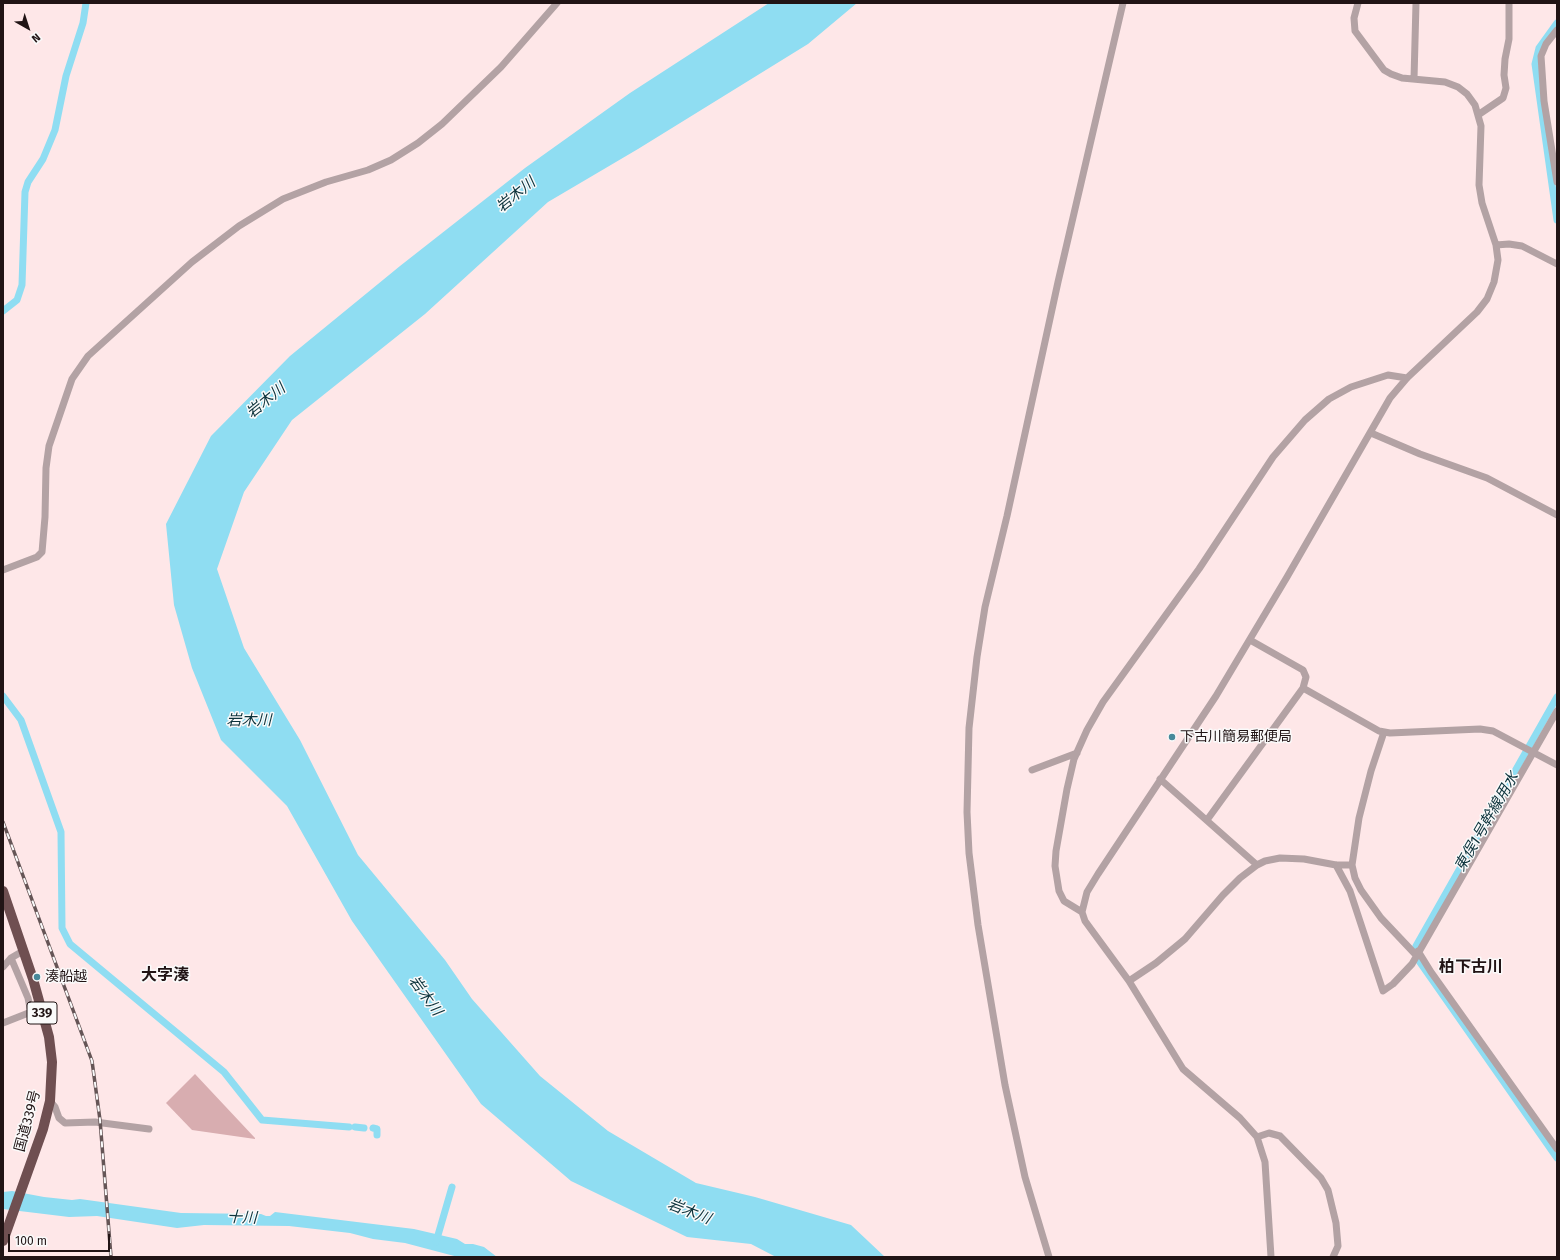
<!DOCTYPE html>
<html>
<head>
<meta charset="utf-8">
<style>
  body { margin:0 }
  #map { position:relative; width:1560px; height:1260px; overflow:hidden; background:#fee7e8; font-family:"Fira Sans",sans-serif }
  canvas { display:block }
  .frame { position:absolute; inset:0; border:4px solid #211415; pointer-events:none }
  .north { position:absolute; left:8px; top:8px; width:40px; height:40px; -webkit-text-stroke:3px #fafafa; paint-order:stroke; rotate:141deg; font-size:11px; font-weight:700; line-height:16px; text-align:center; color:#211415 }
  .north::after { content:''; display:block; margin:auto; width:14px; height:18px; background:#211415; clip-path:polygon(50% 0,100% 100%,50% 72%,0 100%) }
  .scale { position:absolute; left:8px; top:1234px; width:102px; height:18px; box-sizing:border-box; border:2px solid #211415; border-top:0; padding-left:5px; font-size:12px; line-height:14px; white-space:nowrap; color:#211415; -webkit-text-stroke:3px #fafafa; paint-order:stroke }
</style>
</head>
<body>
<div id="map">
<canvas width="1560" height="1260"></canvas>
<div class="frame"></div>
<div class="north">N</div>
<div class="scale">100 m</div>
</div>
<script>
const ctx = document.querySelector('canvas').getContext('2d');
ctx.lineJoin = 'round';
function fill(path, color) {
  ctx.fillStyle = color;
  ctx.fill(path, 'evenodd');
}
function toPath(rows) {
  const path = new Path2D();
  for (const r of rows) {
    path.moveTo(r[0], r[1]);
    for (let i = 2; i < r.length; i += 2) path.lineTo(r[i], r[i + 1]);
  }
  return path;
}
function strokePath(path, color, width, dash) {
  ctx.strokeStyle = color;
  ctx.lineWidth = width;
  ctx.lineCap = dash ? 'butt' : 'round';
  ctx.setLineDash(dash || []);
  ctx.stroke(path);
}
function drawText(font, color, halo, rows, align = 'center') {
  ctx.font = font + ' "Fira Sans","Noto Sans JP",sans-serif';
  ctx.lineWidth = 3;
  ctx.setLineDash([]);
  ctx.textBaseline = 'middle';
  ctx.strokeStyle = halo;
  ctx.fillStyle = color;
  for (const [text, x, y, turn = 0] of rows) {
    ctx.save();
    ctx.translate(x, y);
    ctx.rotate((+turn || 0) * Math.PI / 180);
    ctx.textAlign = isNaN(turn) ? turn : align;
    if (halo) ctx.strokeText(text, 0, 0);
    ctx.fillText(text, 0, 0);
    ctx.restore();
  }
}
const green = toPath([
  [195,1074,255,1138,255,1139,192,1130,166,1103]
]);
const water = toPath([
  [769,3,857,3,808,44,638,149,548,202,425,314,292,420,244,492,217,569,244,648,300,740,358,855,445,960,472,999,540,1076,608,1131,696,1183,755,1197,851,1225,885,1257,776,1257,751,1244,687,1237,571,1181,481,1104,352,921,287,806,221,740,192,668,174,605,166,524,211,436,290,356,400,266,525,168,630,93],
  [12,1191,44,1197,72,1200,80,1199,181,1213,261,1214,266,1216,270,1216,275,1212,414,1229,457,1239,465,1244,473,1244,484,1247,497,1257,458,1257,405,1243,373,1239,350,1233,289,1226,204,1225,177,1228,97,1216,69,1217,3,1209,3,1192]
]);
const canal = toPath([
  [1557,23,1539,48,1535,64,1557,220],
  [3,311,17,300,22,285,25,192,28,182,43,159,55,130,66,76,83,23,86,3],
  [3,696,21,720,61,832,62,928,70,944,224,1072,262,1120,349,1127],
  [1416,946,1557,697],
  [1419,961,1557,1158],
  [355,1127,364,1128],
  [373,1128,377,1129,377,1135],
  [436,1242,452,1187]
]);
const minor = toPath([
  [1557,30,1546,44,1541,56,1544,101,1557,182],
  [1414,79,1416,3],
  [1478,115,1503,98,1506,88,1504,75,1505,59,1509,39,1509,3],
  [1496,245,1509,244,1522,246,1557,264],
  [1371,433,1420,454,1487,478,1557,515],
  [3,570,37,557,42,552,45,517,46,468,49,446,72,379,88,356,192,262,239,226,283,199,326,182,368,170,391,160,418,143,442,124,501,67,557,3],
  [1250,640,1303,670,1306,677,1303,688,1379,731,1390,733,1480,729,1493,731,1557,765],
  [1384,732,1371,771,1359,818,1352,865,1355,878,1361,890,1381,918,1416,955],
  [1032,770,1077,753],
  [1160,779,1257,865],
  [1207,820,1303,688],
  [1336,865,1350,891,1383,991,1393,984,1412,964,1557,711],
  [1082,912,1064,901,1059,891,1055,866,1056,851,1067,789,1074,759,1087,730,1103,702,1199,569,1273,457,1305,420,1329,399,1351,387,1388,375,1407,378],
  [1418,951,1431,972,1557,1149],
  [11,958,28,998,31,1012],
  [3,967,11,958,23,951],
  [1129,981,1156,963,1185,939,1223,895,1240,878,1257,865,1265,861,1280,858,1304,859,1336,865,1352,865],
  [3,1023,31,1012,36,1013],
  [50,1101,55,1107,59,1118,65,1123,95,1122,149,1129],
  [1257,1137,1269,1133,1280,1136,1321,1178,1328,1190,1336,1223,1338,1246,1333,1257],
  [1049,1257,1025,1177,1005,1085,978,925,969,853,967,812,969,728,977,657,985,607,1007,516,1058,282,1123,3],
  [1271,1257,1265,1162,1257,1137,1240,1118,1183,1069,1129,981,1085,921,1082,912,1087,892,1098,874,1216,696,1287,577,1390,398,1407,378,1477,312,1487,299,1494,282,1498,260,1496,245,1482,203,1479,185,1481,126,1475,105,1467,94,1458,87,1445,82,1402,78,1391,74,1384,70,1355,31,1354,18,1358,3]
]);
const highway = toPath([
  [3,891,33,979,49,1037,52,1062,50,1101,43,1129,3,1241]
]);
const rail = toPath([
  [3,822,92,1061,100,1120,111,1257]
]);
const markers = [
  [1172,737,4,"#47899a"],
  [37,977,4,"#47899a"]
];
const shields = [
  [42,1013,30]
];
const shieldNames = [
  ["339",42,1013]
];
const poiNames = [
  ["下古川簡易郵便局",1180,737],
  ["湊船越",45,977]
];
const streetNames = [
  ["国道339号",28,1121,-75]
];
const waterNames = [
  ["岩木川",516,195,-39],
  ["岩木川",266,401,-39],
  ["岩木川",249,721],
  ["東俣1号幹線用水",1487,822,-60],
  ["岩木川",425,996,54],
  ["岩木川",689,1212,21],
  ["十川",242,1218,2]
];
const quarterNames = [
  ["柏下古川",1471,968],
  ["大字湊",165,976]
];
fill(green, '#d8adb0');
fill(water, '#8fddf2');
strokePath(canal, '#8fddf2', 7);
strokePath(minor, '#b3a2a4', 7);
strokePath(highway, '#6f4f51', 10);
strokePath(rail, '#655556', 3.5);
strokePath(rail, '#fafafa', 2, [6]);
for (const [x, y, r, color] of markers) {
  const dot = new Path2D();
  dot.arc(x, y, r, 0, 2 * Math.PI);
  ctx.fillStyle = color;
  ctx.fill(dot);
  strokePath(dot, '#fafafa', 1.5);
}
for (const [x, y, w] of shields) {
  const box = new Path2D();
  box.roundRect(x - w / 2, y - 11, w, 22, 3);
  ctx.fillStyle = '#fafafa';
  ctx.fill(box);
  strokePath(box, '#211415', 1);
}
drawText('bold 13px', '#211415', null, shieldNames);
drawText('14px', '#211415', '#fafafa', poiNames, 'left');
drawText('14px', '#211415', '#fafafa', streetNames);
drawText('italic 15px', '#0d333c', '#fafafa', waterNames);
drawText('bold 16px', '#211415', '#fafafa', quarterNames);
</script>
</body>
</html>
